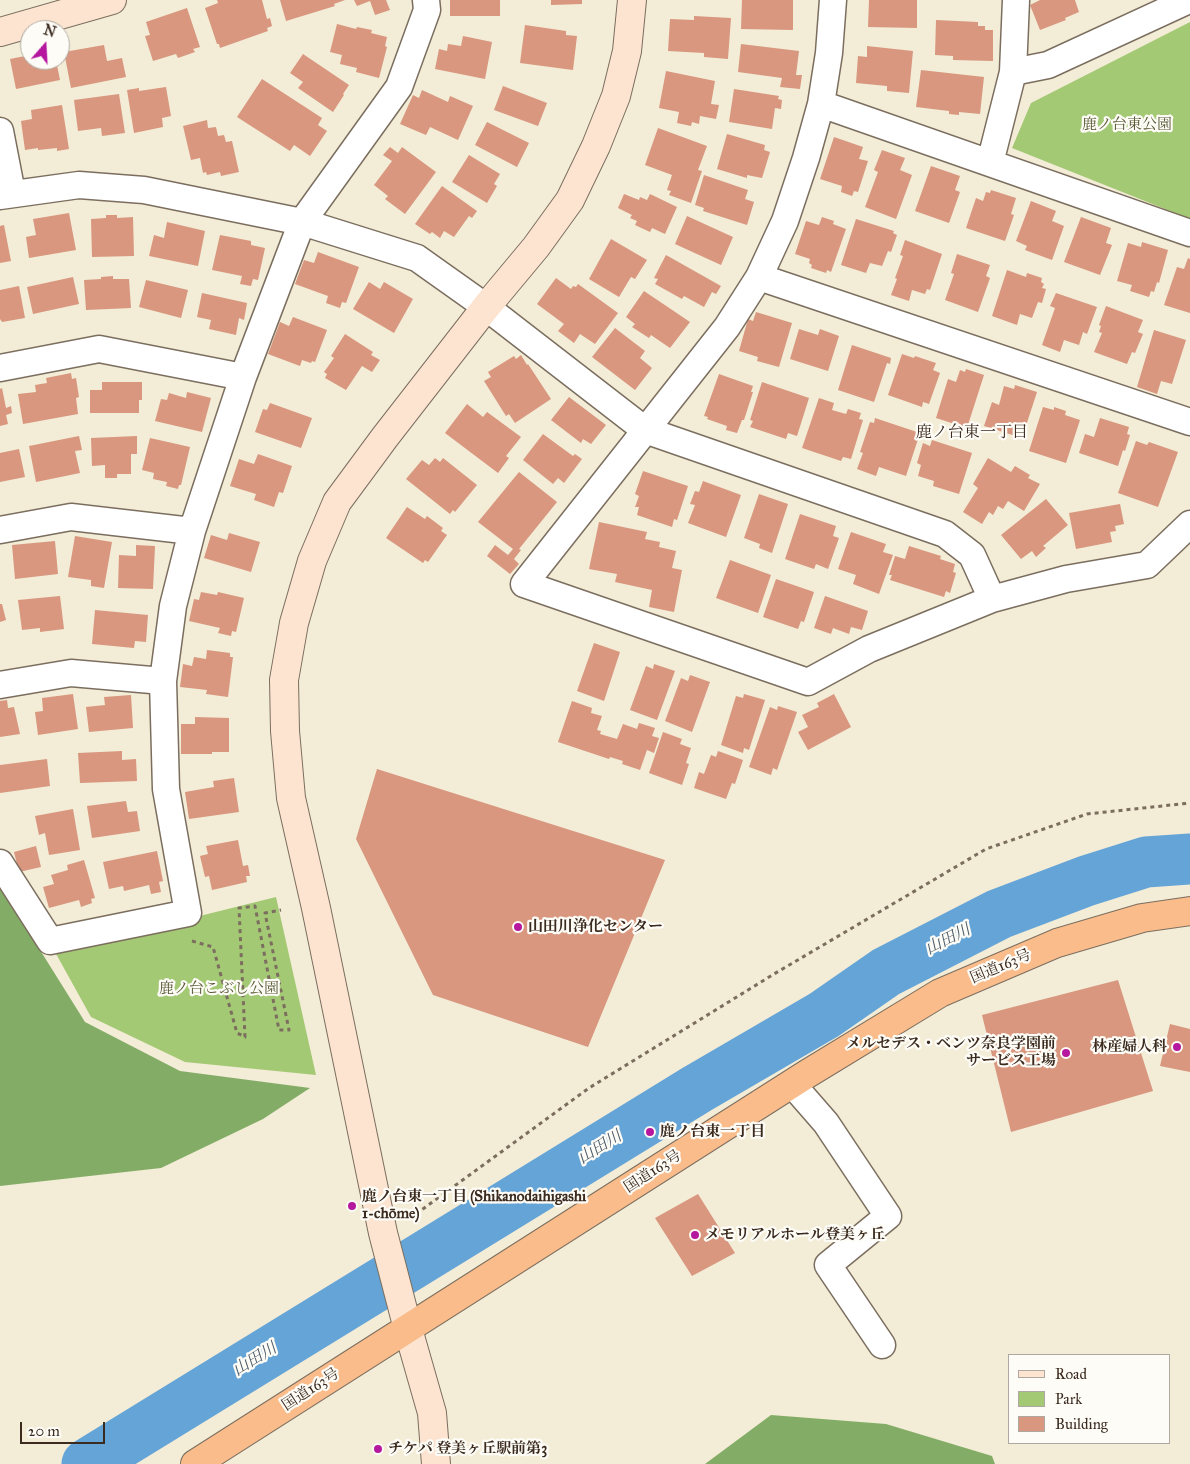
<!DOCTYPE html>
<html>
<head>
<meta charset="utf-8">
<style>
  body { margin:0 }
  #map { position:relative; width:1190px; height:1464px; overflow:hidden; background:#f3ecd7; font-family:"IM FELL Great Primer",serif }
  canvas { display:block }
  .legend { position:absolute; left:1008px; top:1354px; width:162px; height:90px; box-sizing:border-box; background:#fdfcf7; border:1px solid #afa8a0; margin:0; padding:6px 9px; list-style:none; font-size:15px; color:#3b2a1e }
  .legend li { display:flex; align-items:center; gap:10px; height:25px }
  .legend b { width:25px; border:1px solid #afa8a0 }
  .north { position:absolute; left:20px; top:20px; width:50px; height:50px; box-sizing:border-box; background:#fdfcf7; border:1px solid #afa8a0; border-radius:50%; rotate:19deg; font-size:14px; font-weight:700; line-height:20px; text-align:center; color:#3b2a1e }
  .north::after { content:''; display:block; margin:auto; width:18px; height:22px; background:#b5179e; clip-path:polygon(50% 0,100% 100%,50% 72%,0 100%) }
  .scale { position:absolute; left:20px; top:1422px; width:85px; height:22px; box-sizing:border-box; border:2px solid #3b2a1e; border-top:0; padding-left:6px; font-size:15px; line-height:18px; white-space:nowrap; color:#3b2a1e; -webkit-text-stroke:4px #fdfcf7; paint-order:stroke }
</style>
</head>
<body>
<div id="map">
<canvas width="1190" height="1464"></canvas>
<ul class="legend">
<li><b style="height:6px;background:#fde4d0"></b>Road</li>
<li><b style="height:14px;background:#a4c974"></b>Park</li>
<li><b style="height:14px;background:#d8977e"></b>Building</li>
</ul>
<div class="north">N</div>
<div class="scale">20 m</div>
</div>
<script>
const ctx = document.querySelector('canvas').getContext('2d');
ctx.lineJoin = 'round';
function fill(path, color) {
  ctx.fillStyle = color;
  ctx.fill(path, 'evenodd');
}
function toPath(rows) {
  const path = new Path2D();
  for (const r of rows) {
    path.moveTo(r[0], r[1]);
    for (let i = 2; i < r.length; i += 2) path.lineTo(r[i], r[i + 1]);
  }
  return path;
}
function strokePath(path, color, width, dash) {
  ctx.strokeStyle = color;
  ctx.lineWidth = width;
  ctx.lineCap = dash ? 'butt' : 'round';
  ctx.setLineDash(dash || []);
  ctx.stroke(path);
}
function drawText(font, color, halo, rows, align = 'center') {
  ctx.font = font + ' "IM FELL Great Primer","Noto Serif JP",serif';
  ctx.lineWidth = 4.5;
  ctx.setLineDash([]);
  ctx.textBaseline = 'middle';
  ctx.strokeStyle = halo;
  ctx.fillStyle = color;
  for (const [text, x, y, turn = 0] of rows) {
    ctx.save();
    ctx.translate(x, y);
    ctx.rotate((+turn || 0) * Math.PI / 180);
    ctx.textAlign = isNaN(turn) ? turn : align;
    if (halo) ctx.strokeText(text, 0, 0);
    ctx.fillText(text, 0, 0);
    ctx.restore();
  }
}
const green = toPath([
  [1190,22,1190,219,1012,148,1031,103],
  [276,897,316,1075,185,1062,91,1017,55,952]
]);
const forest = toPath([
  [0,886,85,1022,180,1071,310,1088,263,1119,161,1168,0,1186],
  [771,1415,886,1424,992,1456,995,1464,705,1464]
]);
const river = toPath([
  [87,1464,697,1089,824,1015,886,972,999,914,1086,881,1146,862,1190,859]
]);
const building = toPath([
  [217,0,262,0,267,19,270,18,272,26,267,28,268,31,220,48,219,44,217,44,205,8,218,3],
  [280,0,345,0,334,4,335,6,286,21],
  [354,0,386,0,390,10,375,15,370,1,357,6],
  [450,0,500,0,500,16,450,16],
  [551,0,582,0,582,4,551,5],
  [742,0,793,0,793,30,741,29],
  [869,0,917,0,917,28,868,27],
  [1040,0,1075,0,1079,12,1065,18,1066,20,1040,30,1030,5],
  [187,8,200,47,193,49,195,52,178,58,176,54,153,61,145,36,150,35,146,22],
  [694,16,731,18,728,59,704,57,704,53,668,51,670,19,694,20],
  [936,20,978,22,978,26,985,26,985,30,993,30,993,61,953,60,953,56,935,55],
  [337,24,356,29,357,27,372,30,371,33,387,37,385,46,387,47,379,78,356,72,357,68,340,64,342,55,330,52],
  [525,25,566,31,566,35,577,36,573,70,520,63],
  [463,36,492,42,485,79,435,69,439,49,447,51,448,44,461,46],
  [741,44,799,51,796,75,802,75,800,89,780,87,782,78,738,72],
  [104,45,107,61,122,58,126,77,71,88,64,52],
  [867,46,913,51,909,93,887,91,887,86,856,83,858,56,867,57],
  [303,54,349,85,343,94,344,95,333,112,298,88,303,82,290,73],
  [30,55,30,60,56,60,60,80,16,89,10,59],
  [921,70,984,77,980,114,959,112,959,115,949,114,949,111,916,107],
  [666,71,715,81,711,104,719,105,716,119,700,116,699,124,692,122,691,126,677,123,679,112,659,108],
  [262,79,322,118,318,125,327,131,310,156,294,145,290,151,237,117],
  [503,86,547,103,538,126,494,110],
  [166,87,171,116,162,118,163,127,134,133,127,90,139,88,139,91],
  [734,89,779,96,778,99,782,100,781,109,775,108,772,129,729,122],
  [422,90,448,102,450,96,473,106,458,140,430,127,426,135,400,124,413,95,419,98],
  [119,94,125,133,102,136,101,128,78,131,74,100],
  [62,105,69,149,57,151,57,148,38,150,38,148,25,150,21,121,32,119,31,110],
  [207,120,208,128,216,127,218,136,224,135,226,142,232,141,239,172,221,176,220,172,207,175,206,172,203,173,200,158,191,160,183,126],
  [487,122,529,143,517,167,475,145],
  [658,128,707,146,698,170,702,171,691,203,669,195,671,191,667,190,672,175,645,165],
  [727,134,765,145,764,150,770,152,762,178,747,175,747,178,717,169],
  [834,137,863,147,859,159,868,161,858,192,854,191,852,196,841,192,842,186,820,179],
  [390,147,398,153,402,147,436,172,405,214,385,199,388,196,374,185,392,161,383,155],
  [882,150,905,158,900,170,912,175,896,219,865,207,878,172,874,170],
  [469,155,500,174,494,184,497,186,487,203,452,182],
  [931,166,960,176,955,190,960,192,949,223,915,211],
  [704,175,748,190,745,199,754,202,747,225,703,211,704,208,695,205],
  [442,186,477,211,472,218,469,216,454,237,444,231,440,238,432,232,430,234,415,224],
  [991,190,1016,198,1011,214,1014,215,1005,241,966,228,976,198,983,201,986,192,990,193],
  [624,194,639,200,640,197,647,200,650,194,677,207,665,234,652,228,650,232,635,225,637,221,630,218,632,215,618,208],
  [1031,201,1056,211,1052,221,1064,226,1052,260,1025,250,1027,246,1016,241],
  [69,213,76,250,29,258,26,237,36,235,33,219],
  [106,215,117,215,117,218,133,217,134,256,92,257,91,219,106,218],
  [687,216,733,237,721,265,675,244],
  [822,217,834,221,833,224,846,229,831,272,827,270,826,273,811,268,812,265,809,263,810,259,795,254,806,221,819,225],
  [1081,217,1111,228,1106,243,1112,245,1100,275,1064,262],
  [856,219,894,231,893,233,897,235,891,252,888,251,882,266,870,263,866,273,841,265],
  [167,222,205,231,198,266,149,256,154,235,164,238],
  [4,225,11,261,0,263,0,226],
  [220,235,251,241,251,245,265,248,258,280,253,279,251,286,240,284,242,276,212,270],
  [611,239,647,260,635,279,631,277,619,297,589,279],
  [905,240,942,254,930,290,927,289,925,294,912,290,909,301,891,295,897,279,895,278,903,256,900,255],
  [1142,242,1168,250,1159,283,1157,282,1154,292,1151,291,1149,297,1130,291,1132,285,1117,281,1128,243,1141,247],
  [318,252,359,267,346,303,342,302,340,308,326,303,328,296,295,284,304,260,314,263],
  [957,254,990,265,986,276,990,278,978,312,945,300,954,274,951,273],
  [666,255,721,286,716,294,712,292,704,307,684,296,682,299,655,284,658,279,654,278],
  [1188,258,1190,259,1190,313,1164,305,1177,267,1184,269],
  [1007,270,1026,277,1027,273,1042,278,1041,282,1044,284,1042,288,1046,289,1042,303,1038,302,1032,318,1020,314,1017,325,992,316],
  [113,276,113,279,129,279,131,308,86,310,84,280,101,279,101,277],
  [73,277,79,304,33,314,27,287],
  [556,278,571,289,573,286,576,287,578,284,618,313,595,344,580,334,574,343,558,331,564,324,537,304],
  [146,280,188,290,181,318,139,307],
  [369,282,380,289,384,282,413,299,394,333,353,309],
  [19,286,25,318,2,322,0,319,0,290],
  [644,291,690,322,670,348,651,335,649,338,632,327,635,324,626,317],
  [202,293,247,303,244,320,239,318,236,335,209,329,211,320,197,317],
  [1056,293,1097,307,1087,334,1083,332,1079,345,1064,340,1060,352,1042,345,1055,308,1050,306],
  [1106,306,1143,320,1138,332,1143,334,1135,353,1132,352,1127,364,1094,352,1102,333,1099,332,1101,326,1099,325],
  [756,312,792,323,779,367,757,361,758,357,739,351,748,319,753,321],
  [293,317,327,330,315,362,312,361,311,363,302,360,300,366,268,354,280,322,289,326],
  [615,328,645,351,640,358,652,368,635,390,592,357],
  [799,329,818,335,820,329,839,336,828,371,790,359],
  [1154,330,1186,340,1172,384,1161,381,1157,394,1137,387],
  [345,334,373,352,371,355,380,360,372,372,362,366,346,390,325,378,327,374,324,372,334,358,331,356],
  [852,345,891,358,890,364,887,363,874,402,838,390],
  [902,354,914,358,915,356,936,363,933,370,940,373,929,404,923,402,922,407,888,395],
  [521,355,527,365,528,364,551,399,515,423,509,414,506,416,484,381,491,377,488,372,514,356,516,359],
  [966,369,984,375,967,428,936,418,948,379,956,382,960,370,965,372],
  [71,373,72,379,76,378,79,397,76,398,78,414,23,424,18,394,36,392,35,385,47,383,46,378],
  [719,374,753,386,751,392,753,392,744,420,742,420,737,433,726,430,727,426,707,419,708,417,704,416],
  [102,382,142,382,142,400,139,400,139,413,90,413,90,390,102,390],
  [762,382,809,398,797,436,788,433,786,439,750,427,753,421,750,420],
  [1015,385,1037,392,1022,438,984,426,992,402,999,405,1004,386,1014,389],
  [2,388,6,408,11,406,12,413,6,415,8,424,0,426,0,389],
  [187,392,211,398,202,432,155,421,161,399,167,400,169,393,186,398],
  [569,397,606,425,591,444,583,439,581,443,551,420],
  [819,398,834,403,832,410,846,414,848,409,861,413,859,419,863,420,851,459,843,457,841,461,802,448],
  [270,403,312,418,301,448,255,432,263,409,267,410],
  [467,404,483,417,487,412,521,437,506,456,509,458,498,473,445,433],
  [1043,407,1054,410,1054,407,1066,411,1065,415,1080,420,1066,463,1029,451],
  [875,418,920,433,906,476,879,467,876,476,857,469,863,453,860,452,870,422,874,423],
  [1100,418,1129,427,1127,434,1130,435,1125,451,1123,450,1118,466,1079,453,1085,434,1094,437],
  [543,434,573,456,575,454,582,459,564,483,558,478,553,484,523,460],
  [79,436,82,450,75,451,80,473,36,482,29,446],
  [137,436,137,454,131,454,131,474,117,474,117,478,105,478,105,465,92,466,91,438],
  [150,438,190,447,181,485,179,485,178,489,166,486,167,482,153,479,154,473,142,470],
  [932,440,972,453,959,494,933,486,934,481,918,476,921,465,917,463,923,443,930,446],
  [1136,441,1147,445,1149,442,1178,452,1158,507,1118,493],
  [19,449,25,477,0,482,0,453],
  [258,454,292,466,283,493,279,492,274,507,254,500,256,494,230,486,239,459,254,464],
  [435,458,440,462,443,458,477,485,455,512,453,510,450,514,406,479,422,460,429,465],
  [988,458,1011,472,1015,466,1030,475,1028,478,1040,484,1024,511,1008,501,1003,509,998,506,993,515,989,512,982,524,963,512,978,488,973,484],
  [643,471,688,486,677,520,674,519,672,527,637,515,639,507,635,507,639,496,635,494],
  [519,472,557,502,519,549,521,550,514,559,519,564,510,574,487,556,495,545,508,555,513,549,478,522],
  [703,481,741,495,726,537,688,523,695,505,690,504,695,491,699,492],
  [759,494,788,504,772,553,759,548,760,544,744,538],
  [1046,499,1068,525,1043,546,1046,548,1036,557,1032,551,1021,559,1001,535],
  [1120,504,1124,524,1115,526,1116,531,1110,532,1112,542,1076,549,1069,513],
  [407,507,425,519,427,516,443,528,441,531,447,535,428,562,425,560,423,563,386,538],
  [800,514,836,526,833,536,839,538,828,569,816,564,814,569,785,559],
  [599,522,647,532,645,539,660,542,659,547,676,551,672,568,682,570,674,612,649,607,652,590,615,582,617,574,589,569],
  [851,532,886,544,883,552,893,555,879,594,853,584,856,575,838,569],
  [229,533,260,542,251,572,204,558,211,535,227,540],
  [75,536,112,542,104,588,91,586,91,580,68,577],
  [55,541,58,574,15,579,12,545],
  [136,545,155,546,153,589,118,588,119,555,136,556],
  [909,546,941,556,940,559,955,564,953,572,956,573,950,593,946,591,944,597,890,580,892,575,889,575,895,556,905,559],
  [730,560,771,575,758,613,716,598],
  [776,579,814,592,804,622,801,621,798,629,763,617],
  [201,592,217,595,218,592,244,598,236,632,232,631,231,636,218,633,220,628,189,621,194,599,199,600],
  [60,596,64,629,40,632,40,628,22,630,18,600],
  [825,596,868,611,862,630,851,627,849,634,833,628,831,634,814,628],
  [0,604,2,604,6,620,0,622],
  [95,610,148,615,146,642,135,641,134,648,92,644],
  [594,643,620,652,604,701,577,691],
  [207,650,230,653,230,657,233,657,228,697,206,694,207,690,180,687,183,664,192,666,194,657,206,659],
  [654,664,675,671,657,720,630,710,646,666,653,669],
  [690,675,710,682,692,732,665,721,681,678,688,681],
  [73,694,78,729,38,735,35,712,43,711,42,698],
  [744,694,765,700,749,750,744,748,743,753,721,745,736,696,743,698],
  [834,694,851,727,808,750,798,732,808,727,802,715,819,707,817,703],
  [131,695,133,728,89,732,86,707,105,705,104,697],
  [7,700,8,708,14,707,20,734,0,737,0,701],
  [572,701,592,708,591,713,602,716,597,730,601,731,600,734,617,739,623,724,637,729,639,723,655,728,652,736,659,738,654,753,647,750,640,770,622,764,623,761,610,757,609,759,558,742],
  [778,706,797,712,777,770,773,768,771,775,749,767,770,707,777,710],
  [195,717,229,718,229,752,212,752,212,754,181,754,181,724,195,724],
  [663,732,682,739,680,744,691,748,686,763,689,764,682,785,649,773],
  [122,751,122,760,136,759,137,781,80,783,78,753],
  [718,751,743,760,735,784,732,783,726,799,694,788,699,772,704,774,711,755,716,757],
  [47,759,50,786,0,793,0,765],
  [377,769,665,860,588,1047,433,995,356,839],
  [234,778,239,812,189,819,185,792,214,787,213,781],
  [126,801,128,812,137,811,140,831,92,838,87,806],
  [73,809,80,850,49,855,45,833,39,835,35,816],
  [238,840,243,866,248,865,250,876,246,876,247,882,212,890,209,876,205,877,200,856,208,854,206,846],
  [36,846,41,867,19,872,14,852],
  [157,851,163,881,159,882,161,892,151,894,149,885,124,891,123,886,109,889,103,862],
  [84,860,95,898,91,899,92,903,81,907,79,900,49,908,43,887,54,884,51,875,68,870,67,865],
  [1118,980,1153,1091,1011,1132,982,1015],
  [1170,1024,1190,1029,1190,1072,1160,1066],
  [698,1194,735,1253,692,1276,655,1218]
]);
const path = toPath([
  [192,941,213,947,237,1033,245,1037,239,908,255,906,279,1030,289,1030,265,913,281,910],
  [416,1214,589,1088,774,974,986,849,1087,814,1190,803]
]);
const street = toPath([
  [833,0,829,53,821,104,806,158,785,221,759,277,727,327,524,584,808,682,869,649,992,599],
  [1013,72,1048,65,1189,0],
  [821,104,1190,233],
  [0,131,12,193],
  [990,163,1013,72,1016,0],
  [0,196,79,185,144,190,302,222,417,258,486,307,645,430,945,534,972,555,992,599,1066,579,1147,565,1190,524],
  [759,277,1190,422],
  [0,368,99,349,243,377],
  [0,530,71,517,192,531],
  [0,685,71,673,163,681],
  [0,863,50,941,188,913,166,789,163,681,173,606,192,531,243,377,302,222,399,87,427,10,426,0],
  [792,1084,826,1123,888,1216,828,1265,882,1345]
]);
const secondary = toPath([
  [0,32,112,0],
  [436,1464,432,1413,408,1329,383,1233,316,908,291,798,285,731,284,680,294,623,312,561,337,502,385,437,486,307,536,247,570,200,596,146,616,96,627,51,632,0]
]);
const highway = toPath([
  [195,1464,807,1074,940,993,1057,943,1142,918,1190,911]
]);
const markers = [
  [518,927,5,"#b5179e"],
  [1177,1047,5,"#b5179e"],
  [1066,1053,5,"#b5179e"],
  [650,1132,5,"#b5179e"],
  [352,1206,5,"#b5179e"],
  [695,1235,5,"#b5179e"],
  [378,1449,5,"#b5179e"]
];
const parkNames = [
  ["鹿ノ台東公園",1127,125],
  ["鹿ノ台こぶし公園",219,989]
];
const poiNames = [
  ["山田川浄化センター",528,927],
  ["メルセデス・ベンツ奈良学園前",1056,1044,"right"],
  ["サービス工場",1056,1061,"right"],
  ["林産婦人科",1167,1047,"right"],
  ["鹿ノ台東一丁目",660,1132],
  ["鹿ノ台東一丁目 (Shikanodaihigashi",362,1197],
  ["1-chōme)",362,1214],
  ["メモリアルホール登美ヶ丘",705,1235],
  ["チケパ 登美ヶ丘駅前第3",388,1449]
];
const streetNames = [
  ["国道163号",1001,967,-23],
  ["国道163号",653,1172,-33],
  ["国道163号",311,1390,-33]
];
const neighbourhoodNames = [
  ["鹿ノ台東一丁目",972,433]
];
const waterNames = [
  ["山田川",948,940,-27],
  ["山田川",600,1148,-32],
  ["山田川",255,1360,-32]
];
fill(green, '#a4c974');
fill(forest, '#83ad66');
strokePath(river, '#65a4d7', 51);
fill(building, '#d8977e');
strokePath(street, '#7b6e5f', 29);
strokePath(secondary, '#7b6e5f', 30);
strokePath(highway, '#7b6e5f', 30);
strokePath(path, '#7b6e5f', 3, [4, 4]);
strokePath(street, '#fff', 26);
strokePath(secondary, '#fde4d0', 28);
strokePath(highway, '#f9bc8a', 28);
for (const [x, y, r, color] of markers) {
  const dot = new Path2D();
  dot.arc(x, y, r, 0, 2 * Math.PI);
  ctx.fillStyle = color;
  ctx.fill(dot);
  strokePath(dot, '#fdfcf7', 2);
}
drawText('15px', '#5a5a38', '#fdfcf7', parkNames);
drawText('bold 15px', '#3b2a1e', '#fdfcf7', poiNames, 'left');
drawText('15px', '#3b2a1e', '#fdfcf7', streetNames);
drawText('16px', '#3b2a1e', '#fdfcf7', neighbourhoodNames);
drawText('italic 16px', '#4c5b68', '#fdfcf7', waterNames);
</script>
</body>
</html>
